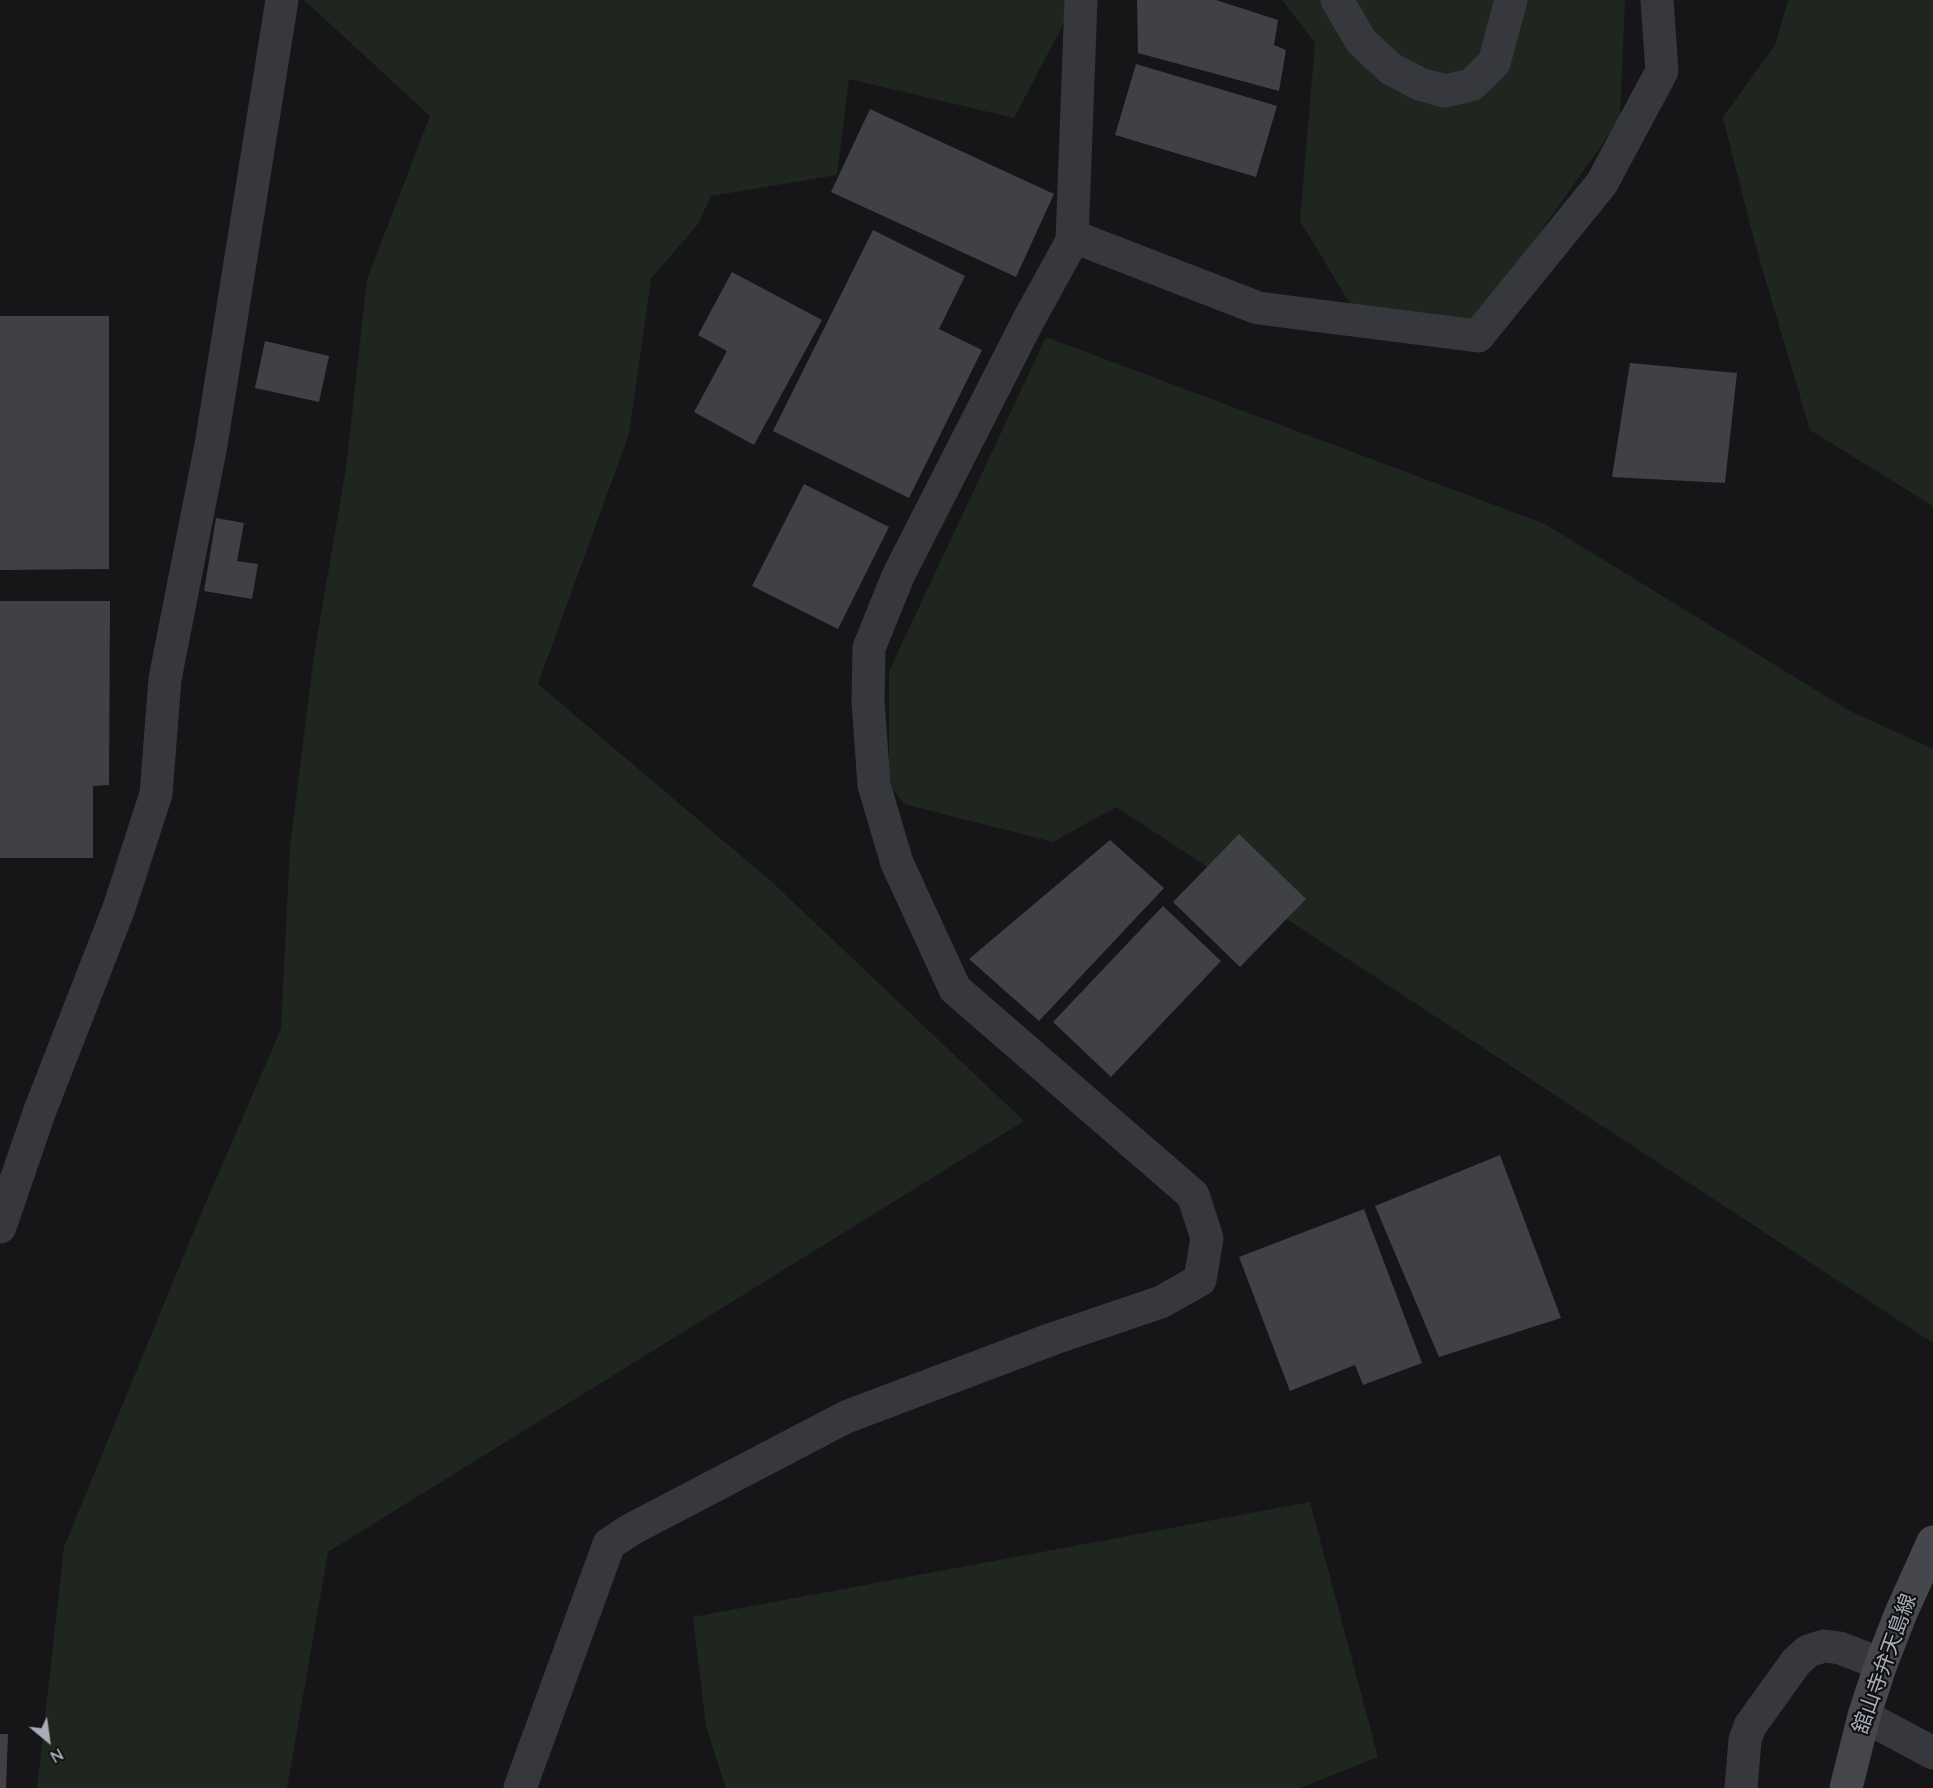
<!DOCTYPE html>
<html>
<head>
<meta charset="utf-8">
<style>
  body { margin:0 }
  #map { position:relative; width:1933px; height:1788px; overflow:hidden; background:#161618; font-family:Quicksand,sans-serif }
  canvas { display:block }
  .north { position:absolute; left:18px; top:1710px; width:60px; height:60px; -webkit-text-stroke:4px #111113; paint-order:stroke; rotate:151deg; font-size:16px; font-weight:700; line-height:24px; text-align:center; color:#a8adb8 }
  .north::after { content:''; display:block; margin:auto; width:21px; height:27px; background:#a8adb8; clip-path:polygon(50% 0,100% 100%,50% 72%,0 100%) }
</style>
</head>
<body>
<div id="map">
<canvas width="1933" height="1788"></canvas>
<div class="north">N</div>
</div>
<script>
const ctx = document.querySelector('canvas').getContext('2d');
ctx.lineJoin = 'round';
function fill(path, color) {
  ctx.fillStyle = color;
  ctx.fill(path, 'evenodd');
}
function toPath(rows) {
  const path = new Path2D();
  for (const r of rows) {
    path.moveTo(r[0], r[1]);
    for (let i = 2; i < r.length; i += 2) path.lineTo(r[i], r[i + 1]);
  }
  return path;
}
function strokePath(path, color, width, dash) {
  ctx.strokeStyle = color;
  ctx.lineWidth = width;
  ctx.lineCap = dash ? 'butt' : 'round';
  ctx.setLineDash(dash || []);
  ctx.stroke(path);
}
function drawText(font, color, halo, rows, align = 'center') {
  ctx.font = font + ' Quicksand,"Noto Sans JP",sans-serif';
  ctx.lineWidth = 4.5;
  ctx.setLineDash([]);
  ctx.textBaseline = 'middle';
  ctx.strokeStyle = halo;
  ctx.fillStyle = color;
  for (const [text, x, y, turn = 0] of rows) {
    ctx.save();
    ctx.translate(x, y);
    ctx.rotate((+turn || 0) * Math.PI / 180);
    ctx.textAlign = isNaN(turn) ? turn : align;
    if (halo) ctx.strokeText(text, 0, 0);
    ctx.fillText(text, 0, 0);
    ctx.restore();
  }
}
const green = toPath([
  [304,0,1076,0,1014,118,849,79,837,175,711,196,698,224,651,279,629,434,538,684,773,883,1024,1121,328,1552,287,1788,37,1788,64,1547,203,1209,281,1029,290,847,314,655,346,468,367,279,430,116],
  [1282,0,1625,0,1620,119,1548,221,1480,326,1357,315,1300,221,1315,43],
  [1788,0,1933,0,1933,506,1810,430,1755,244,1723,117,1775,45],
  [1046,337,1545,524,1850,711,1933,749,1933,1343,1116,807,1053,842,904,804,889,784,889,671],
  [1310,1502,1378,1757,1300,1788,726,1788,706,1727,693,1617]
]);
const building = toPath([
  [1137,0,1216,0,1278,20,1274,45,1286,50,1279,91,1138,53],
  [1136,64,1277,106,1256,177,1115,135],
  [870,109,1054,194,1016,277,831,192],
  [873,230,965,276,939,329,982,350,909,498,773,431],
  [732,272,822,320,754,445,694,412,727,351,698,335],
  [0,316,109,316,109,569,0,570],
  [265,341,329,356,319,402,255,388],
  [1630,363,1737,373,1725,483,1612,477],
  [804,484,889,527,838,629,752,586],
  [216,518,244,523,237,561,258,564,252,599,204,591],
  [0,601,110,601,109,785,93,786,93,858,0,858],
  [1239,834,1306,899,1240,967,1173,902],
  [1110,840,1164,888,1039,1021,969,959],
  [1163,906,1221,961,1111,1077,1053,1022],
  [1500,1155,1561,1318,1439,1357,1375,1206],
  [1364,1209,1422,1363,1363,1385,1355,1365,1290,1391,1239,1257],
  [0,1734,8,1734,6,1788,0,1788]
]);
const street = toPath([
  [1337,0,1361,41,1391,69,1420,84,1445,91,1471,85,1494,63,1511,0],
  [1072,236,1258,308,1478,336,1602,183,1662,71,1657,0],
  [0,1227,39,1113,119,908,156,794,165,679,211,445,282,0],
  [1864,1716,1933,1753],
  [520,1788,609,1544,630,1530,846,1417,1052,1339,1161,1302,1200,1280,1207,1238,1193,1195,955,989,897,863,874,785,868,701,869,648,898,576,1029,319,1072,241,1081,0],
  [1741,1788,1745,1740,1750,1726,1796,1662,1808,1651,1824,1646,1840,1648,1881,1664]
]);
const secondary = toPath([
  [1846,1788,1864,1716,1881,1664,1901,1613,1933,1542]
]);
const streetNames = [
  ["舘山寺弁天島線",1885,1664,-70]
];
fill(green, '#1e261f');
fill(building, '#404145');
strokePath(street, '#37383d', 33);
strokePath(secondary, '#45474d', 33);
drawText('21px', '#a8adb8', '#111113', streetNames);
</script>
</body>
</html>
